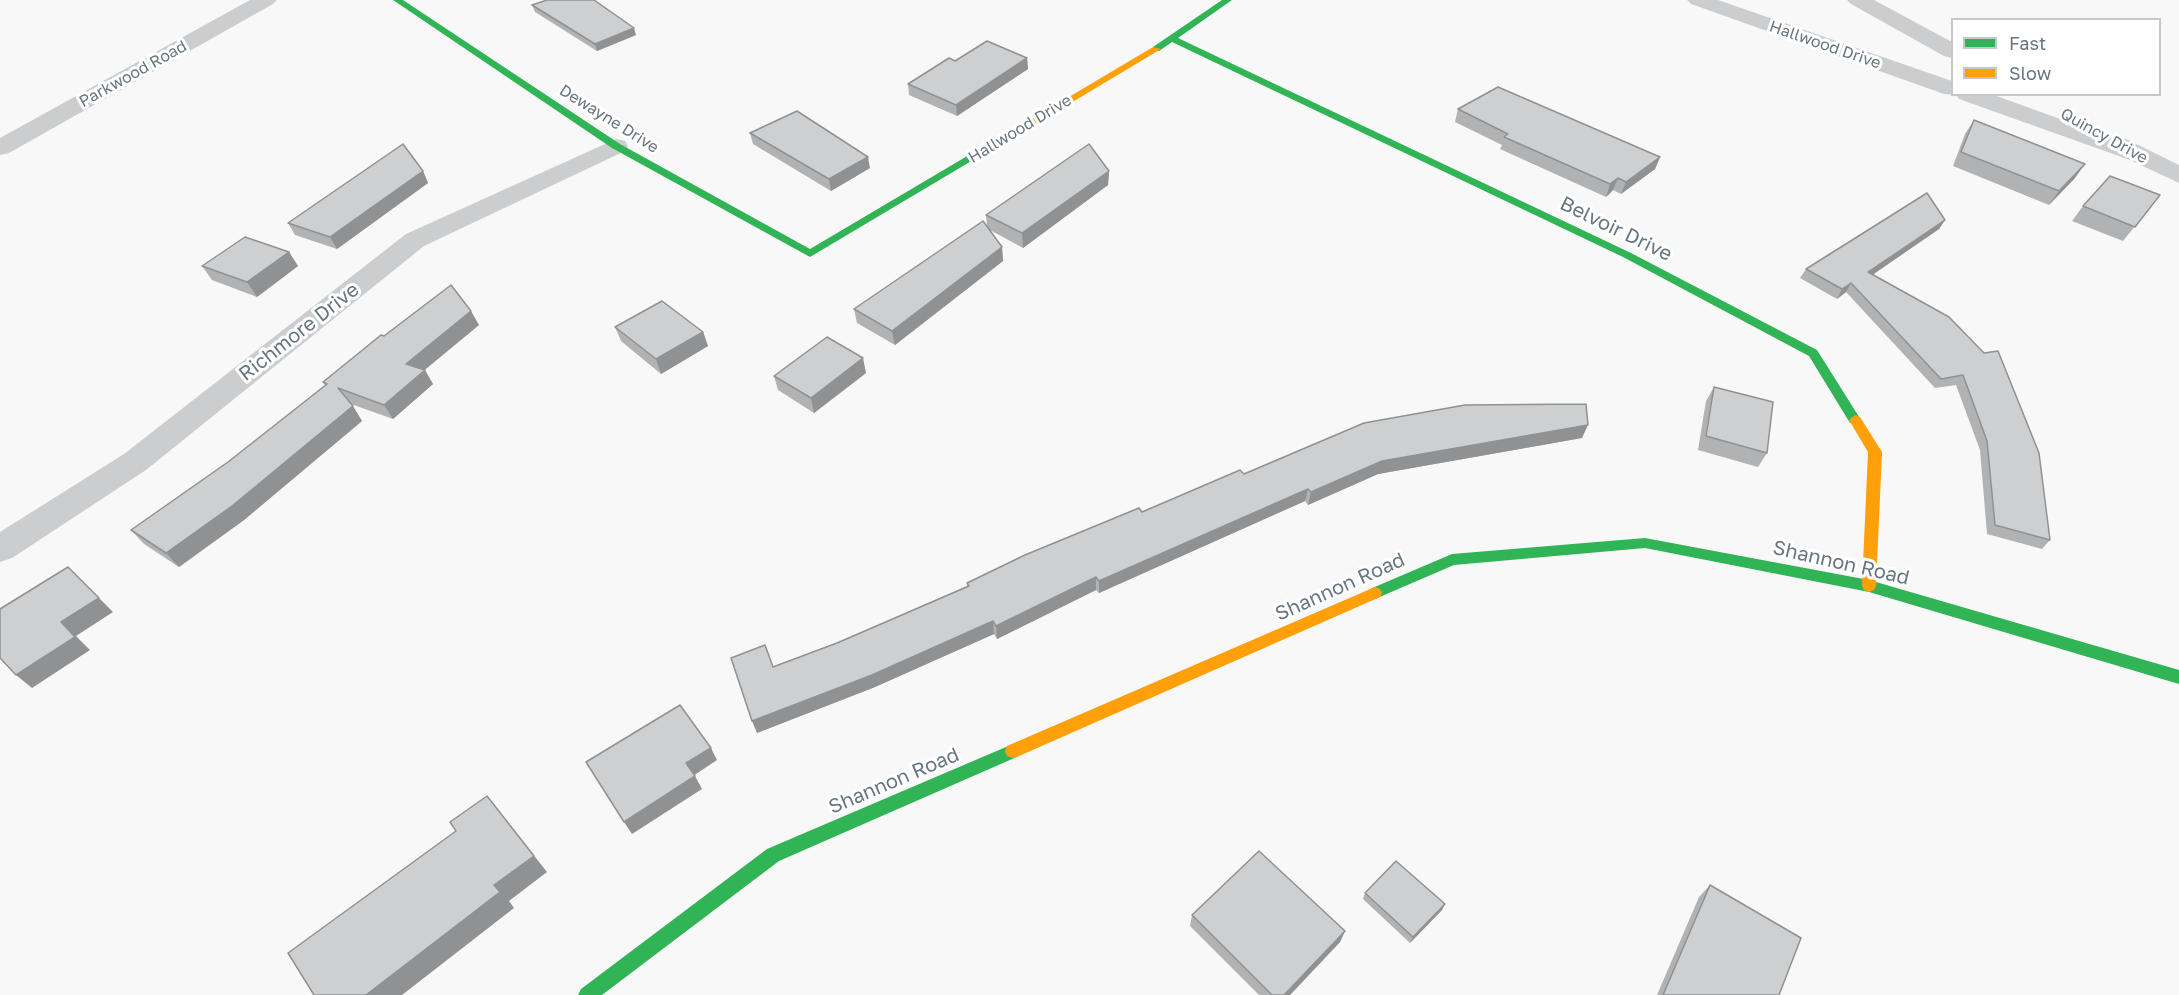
<!DOCTYPE html>
<html>
<head>
<meta charset="utf-8">
<style>
  body { margin:0 }
  #map { position:relative; width:2179px; height:995px; overflow:hidden; background:#f8f8f8; font-family:"Golos Text",sans-serif }
  canvas { display:block }
  .legend { position:absolute; left:1951px; top:18px; width:210px; height:78px; box-sizing:border-box; background:#fff; border:2px solid #c2c8cc; margin:0; padding:8px 10px; list-style:none; font-size:18px; color:#67767f }
  .legend li { display:flex; align-items:center; gap:12px; height:30px }
  .legend b { width:30px; border:2px solid #c2c8cc }
</style>
</head>
<body>
<div id="map">
<canvas width="2179" height="995"></canvas>
<ul class="legend">
<li><b style="height:8px;background:#30b455"></b>Fast</li>
<li><b style="height:8px;background:#ff9f0a"></b>Slow</li>
</ul>
</div>
<script>
const ctx = document.querySelector('canvas').getContext('2d');
ctx.lineJoin = 'round';
function toPath(rows) {
  const path = new Path2D();
  for (const r of rows) {
    path.moveTo(r[0], r[1]);
    for (let i = 2; i < r.length; i += 2) path.lineTo(r[i], r[i + 1]);
  }
  return path;
}
function fill(path, color) {
  ctx.fillStyle = color;
  ctx.fill(path, 'evenodd');
}
function strokePath(path, color, width, dash) {
  ctx.strokeStyle = color;
  ctx.lineWidth = width;
  ctx.lineCap = dash ? 'butt' : 'round';
  ctx.setLineDash(dash || []);
  ctx.stroke(path);
}
function drawText(font, color, halo, rows, align = 'center') {
  ctx.font = font + ' "Golos Text",sans-serif';
  ctx.lineWidth = 6;
  ctx.setLineDash([]);
  ctx.textBaseline = 'middle';
  ctx.strokeStyle = halo;
  ctx.fillStyle = color;
  for (const [text, x, y, turn = 0] of rows) {
    ctx.save();
    ctx.translate(x, y);
    ctx.rotate((+turn || 0) * Math.PI / 180);
    ctx.textAlign = isNaN(turn) ? turn : align;
    if (halo) ctx.strokeText(text, 0, 0);
    ctx.fillText(text, 0, 0);
    ctx.restore();
  }
}
const street = toPath([
  [250,0,277,0,273,4,9,153,0,155,0,138,250,0],
  [1687,0,1718,0,1952,81,1952,94,1991,94,2110,137,2124,138,2179,165,2179,183,2130,160,1959,99,1956,95,1944,94,1691,4,1687,0],
  [1847,0,1874,0,1952,42,1952,58,1944,56,1851,4,1847,0],
  [616,139,625,141,628,146,625,151,424,246,146,470,12,558,0,562,0,532,124,454,406,234,616,139]
]);
const fast = toPath([
  [393,0,403,0,620,144,810,249,996,139,1004,139,1005,141,810,257,612,148,393,0],
  [1222,0,1232,0,1178,38,1631,253,1817,350,1861,420,1860,423,1850,423,1809,356,1623,257,1172,42,1159,51,1153,51,1153,47,1222,0],
  [1645,538,1869,580,2179,670,2179,684,1869,592,1645,548,1454,565,1375,599,1370,597,1368,593,1370,589,1452,554,1645,538],
  [1013,744,1019,746,1021,751,1019,756,779,861,602,995,578,995,581,989,767,849,1013,744]
]);
const slow = toPath([
  [1153,47,1161,49,1004,143,996,143,995,141,1153,47],
  [1855,415,1860,417,1882,452,1876,586,1874,590,1869,592,1864,590,1862,586,1868,452,1849,420,1855,415],
  [1375,587,1380,589,1382,593,1380,597,1019,756,1013,758,1007,756,1005,751,1007,746,1375,587]
]);
const wall = toPath([
  [532,5,636,35,597,51,535,12],
  [1027,58,1028,69,957,116,909,95,908,84],
  [1458,109,1660,157,1655,169,1621,194,1613,190,1606,197,1500,149,1502,145,1455,122],
  [1974,120,2075,178,2049,205,1953,166,1965,134],
  [750,133,870,168,831,191,753,144],
  [423,171,428,183,337,249,295,235,288,223],
  [1109,171,1108,185,1023,248,990,230,1002,247,1003,261,895,345,857,323,854,309,987,227,986,215],
  [2160,195,2123,241,2072,221,2083,206],
  [1945,220,1939,229,1872,275,1949,317,2050,540,2042,549,1987,534,1980,450,1956,385,1935,388,1846,292,1837,299,1800,278,1806,269],
  [289,252,298,266,257,297,212,280,202,266],
  [479,325,424,370,433,384,393,419,351,404,362,421,244,520,179,567,144,544,131,530,228,462,325,386,323,382,384,336],
  [615,327,703,332,708,346,661,374,621,341],
  [866,373,814,413,778,390,774,376],
  [1714,387,1767,453,1758,467,1698,450,1706,401],
  [1582,438,1378,474,1308,505,1305,501,1099,593,1096,590,997,639,994,634,875,687,757,733,773,667,837,643,967,586,967,583,1142,512,1244,474],
  [1710,885,1779,995,1657,995,1699,897],
  [1365,893,1445,904,1442,910,1410,943,1363,899],
  [1192,915,1345,931,1340,942,1290,995,1259,995,1190,926]
]);
const shadedWall = toPath([
  [634,28,636,35,597,51,595,44],
  [1027,58,1028,69,957,116,956,105],
  [868,157,870,168,831,191,829,179],
  [1660,157,1655,169,1621,194,1626,182],
  [2085,164,2075,178,2049,205,2059,191],
  [423,171,428,183,337,249,330,237],
  [1109,171,1108,185,1023,248,1022,233],
  [1618,178,1613,190,1606,197,1610,184],
  [1945,220,1939,229,1862,282,1868,272],
  [1002,247,1003,261,895,345,892,331],
  [289,252,298,266,257,297,247,282],
  [1851,283,1846,292,1837,299,1842,289],
  [471,311,479,325,415,378,406,364],
  [703,332,708,346,661,374,656,359],
  [863,358,866,373,814,413,811,398],
  [425,370,433,384,393,419,384,405],
  [353,406,362,421,244,520,179,567,166,553],
  [1588,425,1582,438,1378,474,1308,505,1311,492,1382,461],
  [1308,489,1305,501,1099,593,1099,581],
  [68,567,113,612,76,636,90,650,32,688,16,675,61,622],
  [1096,577,1096,590,997,639,996,626],
  [993,621,994,634,875,687,757,733,752,721],
  [711,748,717,760,693,776,686,763],
  [695,776,702,789,632,834,624,822],
  [487,796,547,872,509,901,514,908,402,995,366,995],
  [1445,904,1442,910,1410,943,1413,937],
  [1345,931,1340,942,1290,995,1284,995]
]);
const building = toPath([
  [547,0,594,0,634,28,595,44,532,5,547,0],
  [987,41,1027,58,956,105,908,84,949,58,955,61,987,41],
  [1498,87,1660,157,1626,182,1618,178,1610,184,1504,137,1508,134,1458,109,1498,87],
  [797,111,868,157,829,179,750,133,797,111],
  [1974,120,2085,164,2059,191,1961,152,1974,120],
  [403,144,423,171,330,237,288,223,403,144],
  [1089,144,1109,171,1022,233,986,215,1089,144],
  [2110,176,2160,195,2135,227,2083,206,2110,176],
  [1927,193,1945,220,1868,272,1949,317,1984,353,1998,351,2039,453,2050,540,1995,525,1987,441,1963,375,1941,379,1851,283,1842,289,1806,269,1927,193],
  [983,221,1002,247,892,331,854,309,983,221],
  [245,237,289,252,247,282,202,266,245,237],
  [451,285,471,311,406,364,425,370,384,405,338,388,353,406,232,506,166,553,131,530,228,462,327,384,323,382,381,335,384,336,451,285],
  [662,301,703,332,656,359,615,327,662,301],
  [827,337,863,358,811,398,774,376,827,337],
  [1714,387,1773,402,1767,453,1706,436,1714,387],
  [1586,404,1588,425,1382,461,1311,492,1308,489,1099,581,1096,577,996,626,993,621,872,675,752,721,731,658,765,645,773,667,837,643,969,586,967,583,1025,555,1139,508,1142,512,1240,470,1244,474,1364,423,1465,405,1586,404],
  [68,567,99,598,61,622,75,637,16,675,0,658,0,609,68,567],
  [680,705,711,748,686,763,695,776,624,822,586,762,680,705],
  [487,796,534,856,494,885,500,892,366,995,314,995,288,953,456,831,450,822,487,796],
  [1259,851,1345,931,1284,995,1272,995,1192,915,1259,851],
  [1396,861,1445,904,1413,937,1365,893,1396,861],
  [1710,885,1801,938,1779,995,1663,995,1710,885]
]);
const farStreetnames = [
  ["Hallwood Drive",1825,45,19],
  ["Parkwood Road",133,74,-29],
  ["Dewayne Drive",609,119,32],
  ["Hallwood Drive",1020,129,-31],
  ["Quincy Drive",2104,136,29]
];
const streetNames = [
  ["Belvoir Drive",1616,229,26],
  ["Richmore Drive",299,332,-38],
  ["Shannon Road",1841,563,13],
  ["Shannon Road",1340,587,-24],
  ["Shannon Road",894,781,-23]
];
fill(street, '#cbcdce');
fill(fast, '#30b455');
fill(slow, '#ff9f0a');
fill(wall, '#b1b2b3');
fill(shadedWall, '#909192');
fill(building, '#cecfd0');
strokePath(building, '#909192', 1.5);
drawText('16px', '#67767f', '#fff', farStreetnames);
drawText('20px', '#67767f', '#fff', streetNames);
</script>
</body>
</html>
